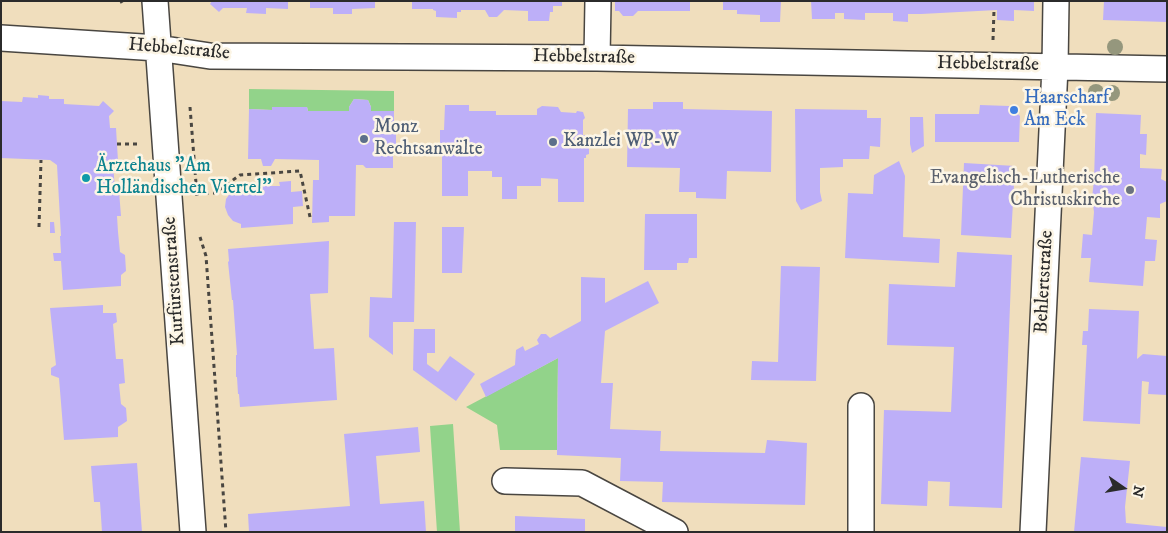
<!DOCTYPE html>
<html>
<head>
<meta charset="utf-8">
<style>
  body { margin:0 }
  #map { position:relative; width:1168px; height:533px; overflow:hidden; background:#f0debd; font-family:"IM FELL DW Pica",serif }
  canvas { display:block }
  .frame { position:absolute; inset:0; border:2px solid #2b2b2b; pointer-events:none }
  .north { position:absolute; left:1098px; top:463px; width:50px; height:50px; -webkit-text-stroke:4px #fcf5e5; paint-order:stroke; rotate:103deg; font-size:14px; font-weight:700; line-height:20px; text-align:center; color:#2b2b2b }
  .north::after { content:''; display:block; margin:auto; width:18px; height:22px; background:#2b2b2b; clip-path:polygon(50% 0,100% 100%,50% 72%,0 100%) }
</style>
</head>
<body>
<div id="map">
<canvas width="1168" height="533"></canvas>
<div class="frame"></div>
<div class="north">N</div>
</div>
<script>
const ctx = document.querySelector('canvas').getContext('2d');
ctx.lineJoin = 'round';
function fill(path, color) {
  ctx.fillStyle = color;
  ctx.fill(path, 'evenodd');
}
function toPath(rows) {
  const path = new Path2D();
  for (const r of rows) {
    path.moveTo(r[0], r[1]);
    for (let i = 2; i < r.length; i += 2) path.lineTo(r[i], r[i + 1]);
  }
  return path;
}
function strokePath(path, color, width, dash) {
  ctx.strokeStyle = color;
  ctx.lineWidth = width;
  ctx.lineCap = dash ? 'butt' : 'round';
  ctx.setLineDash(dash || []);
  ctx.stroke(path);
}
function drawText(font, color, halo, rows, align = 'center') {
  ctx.font = font + ' "IM FELL DW Pica",serif';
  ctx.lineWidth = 5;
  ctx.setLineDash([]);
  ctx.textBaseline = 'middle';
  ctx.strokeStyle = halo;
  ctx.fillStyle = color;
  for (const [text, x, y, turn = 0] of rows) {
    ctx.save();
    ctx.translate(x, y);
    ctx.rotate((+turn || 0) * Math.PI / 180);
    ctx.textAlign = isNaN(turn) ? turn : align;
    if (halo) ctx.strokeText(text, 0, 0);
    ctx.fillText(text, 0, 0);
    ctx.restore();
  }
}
const green = toPath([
  [249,89,394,91,394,111,371,111,371,107,368,100,354,99,349,107,349,111,308,111,307,107,273,107,272,110,249,109],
  [558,358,557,450,500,450,497,425,466,407],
  [453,424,460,532,437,532,430,426]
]);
const building = toPath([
  [212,1,288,1,288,9,266,8,266,14,246,13,247,8,223,8,219,12,210,4],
  [310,1,375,1,375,8,352,9,352,14,333,14,333,8,310,8],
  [412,1,562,1,562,6,553,6,553,12,550,12,549,21,528,21,528,11,504,10,497,17,489,17,485,10,461,10,461,12,457,12,457,18,436,17,436,11,433,10,433,9,412,9],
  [615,1,690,1,690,11,638,11,633,16,623,16,619,11,615,11],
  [723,1,781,1,780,22,760,22,760,15,737,14,737,10,723,10],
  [811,1,974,2,1034,1,1034,11,1014,10,1014,21,997,20,997,10,921,14,908,14,908,22,893,21,893,13,865,13,865,20,844,19,844,13,835,13,835,19,812,19],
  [1104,1,1167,1,1167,22,1103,20],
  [38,95,49,96,49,99,64,99,64,104,99,106,103,101,114,111,109,116,110,128,116,128,118,161,113,162,115,191,119,191,121,216,117,216,118,232,120,252,125,255,126,271,121,275,121,286,63,290,61,261,54,261,53,253,61,253,60,236,61,236,57,165,50,160,1,158,1,101,22,102,23,97,38,98],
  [354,99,368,100,371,107,371,111,394,111,394,130,396,130,396,150,393,150,393,168,366,168,363,165,356,165,355,216,329,216,329,222,312,223,313,180,319,180,319,160,275,159,271,166,263,166,261,159,248,159,249,109,272,110,272,107,307,107,308,111,349,111,349,107],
  [653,102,683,102,683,109,772,111,771,172,727,171,726,199,696,198,696,192,679,192,680,168,627,167,628,109,653,109],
  [445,105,469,105,469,111,496,111,496,115,537,115,537,109,542,106,558,107,561,112,576,113,577,111,583,112,585,118,583,120,583,135,586,135,587,138,589,138,589,154,586,155,586,158,584,158,584,202,558,202,558,179,541,178,541,186,517,186,517,199,502,199,502,177,492,177,492,171,468,171,468,196,442,196,442,152,440,152,440,130,444,130],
  [980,105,1009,106,1020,116,1019,142,935,142,935,114,979,114],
  [795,109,867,110,867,118,881,118,880,147,870,146,869,159,843,159,843,167,820,168,820,192,822,201,801,210,796,201],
  [1096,113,1141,115,1140,134,1147,134,1146,155,1140,154,1140,168,1162,169,1161,179,1167,182,1167,201,1160,204,1160,218,1147,217,1145,239,1157,240,1155,261,1145,261,1143,286,1089,282,1091,258,1081,258,1083,234,1092,235,1094,212,1092,198,1094,180],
  [910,117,923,117,924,146,912,153,910,144],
  [899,161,905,176,903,237,940,239,939,263,845,258,848,193,873,194,874,175],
  [964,163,1015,166,1011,238,961,235],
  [291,181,291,192,302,191,303,206,293,207,293,224,241,228,241,224,233,221,228,215,225,207,226,199,231,192,239,188,238,184,250,184,250,188,259,187,259,183,271,182,271,186,280,186,279,182],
  [645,214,697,214,697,258,689,258,688,263,677,263,677,270,644,270],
  [50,222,54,222,55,233,50,233],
  [394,222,416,222,414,322,393,322,393,355,369,337,369,335,370,297,392,298],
  [442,227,464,227,462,273,442,273],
  [329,241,328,293,310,294,314,349,334,348,337,400,240,407,239,394,238,394,237,377,236,377,236,355,237,355,233,300,232,300,228,262,229,261,228,249],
  [957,252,1012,255,1002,508,949,506,950,482,928,481,927,506,881,504,884,410,951,412,954,347,887,345,889,284,955,287],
  [781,266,820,267,816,381,751,380,752,361,778,362],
  [581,277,605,278,605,303,648,281,659,303,605,331,601,383,613,383,610,429,661,431,660,451,765,453,767,440,807,443,805,505,662,502,663,482,620,481,621,458,557,455,558,358,486,397,480,384,515,365,516,350,523,346,525,351,539,344,537,340,541,334,546,334,550,338,581,321],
  [103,305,103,313,116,313,117,322,113,324,116,359,123,359,125,383,119,384,121,404,126,408,127,421,118,427,118,437,64,440,59,378,51,375,51,368,56,365,50,308],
  [1089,309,1139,311,1137,359,1143,354,1167,356,1167,395,1148,394,1149,382,1142,381,1140,424,1083,421,1087,345,1082,345,1083,331,1088,331],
  [414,329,435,329,435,353,427,353,427,364,438,372,450,356,475,374,456,401,413,370],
  [418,427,420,452,376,456,380,504,424,501,426,532,249,532,248,514,350,506,344,434],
  [1081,457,1130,461,1125,507,1126,523,1167,527,1167,532,1074,532],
  [137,463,142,532,102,532,100,502,94,502,91,466],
  [515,516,585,519,585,532,515,532]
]);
const path = toPath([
  [121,1,122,3],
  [993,40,994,10],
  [190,107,197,196],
  [117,144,138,144],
  [197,193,215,193,240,175,300,171,310,217],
  [39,227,41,160],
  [200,237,206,256,226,532]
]);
const minor = toPath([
  [155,1,193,532],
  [1,38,158,48,210,56,597,58,1167,69],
  [597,58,598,1],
  [505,481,582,483,675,532],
  [861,532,861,406],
  [1033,532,1055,67,1056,1]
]);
const trees = [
  [1115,47],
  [1096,92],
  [1112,93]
];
const markers = [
  [1014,110,5,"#3f7fe0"],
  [364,139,5,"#5c6f8a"],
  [553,142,5,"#5c6f8a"],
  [86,178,5,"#0f9aa8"],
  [1130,190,5,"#6b7280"]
];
const streetNames = [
  ["Hebbelstraße",179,50,5],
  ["Hebbelstraße",584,58,1],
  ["Hebbelstraße",988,65,1],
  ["Kurfürstenstraße",175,281,-94],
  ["Behlertstraße",1045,282,-87]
];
const shopNames = [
  ["Haarscharf",1024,99],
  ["Am Eck",1024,121]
];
const serviceNames = [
  ["Monz",374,128],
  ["Rechtsanwälte",374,150],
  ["Kanzlei WP-W",563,142]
];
const cultureNames = [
  ["Ärztehaus \"Am",96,167],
  ["Holländischen Viertel\"",96,189]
];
const worshipNames = [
  ["Evangelisch-Lutherische",1120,179],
  ["Christuskirche",1120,201]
];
fill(green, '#92d38a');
fill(building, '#bdaff8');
strokePath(minor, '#494641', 28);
strokePath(path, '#494641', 3, [4, 4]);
strokePath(minor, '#fff', 25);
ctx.fillStyle = '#95977d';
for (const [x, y] of trees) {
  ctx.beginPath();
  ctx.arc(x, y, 8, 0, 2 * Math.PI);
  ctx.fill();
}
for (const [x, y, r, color] of markers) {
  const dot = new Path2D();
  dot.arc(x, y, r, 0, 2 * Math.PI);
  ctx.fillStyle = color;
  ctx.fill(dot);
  strokePath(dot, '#fcf5e5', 2);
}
drawText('19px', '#2b2b2b', '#fcf5e5', streetNames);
drawText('19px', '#366cbe', '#fcf5e5', shopNames, 'left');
drawText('19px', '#4e5e75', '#fcf5e5', serviceNames, 'left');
drawText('19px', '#0d838f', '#fcf5e5', cultureNames, 'left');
drawText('19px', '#5b616d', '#fcf5e5', worshipNames, 'right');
</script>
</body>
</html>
